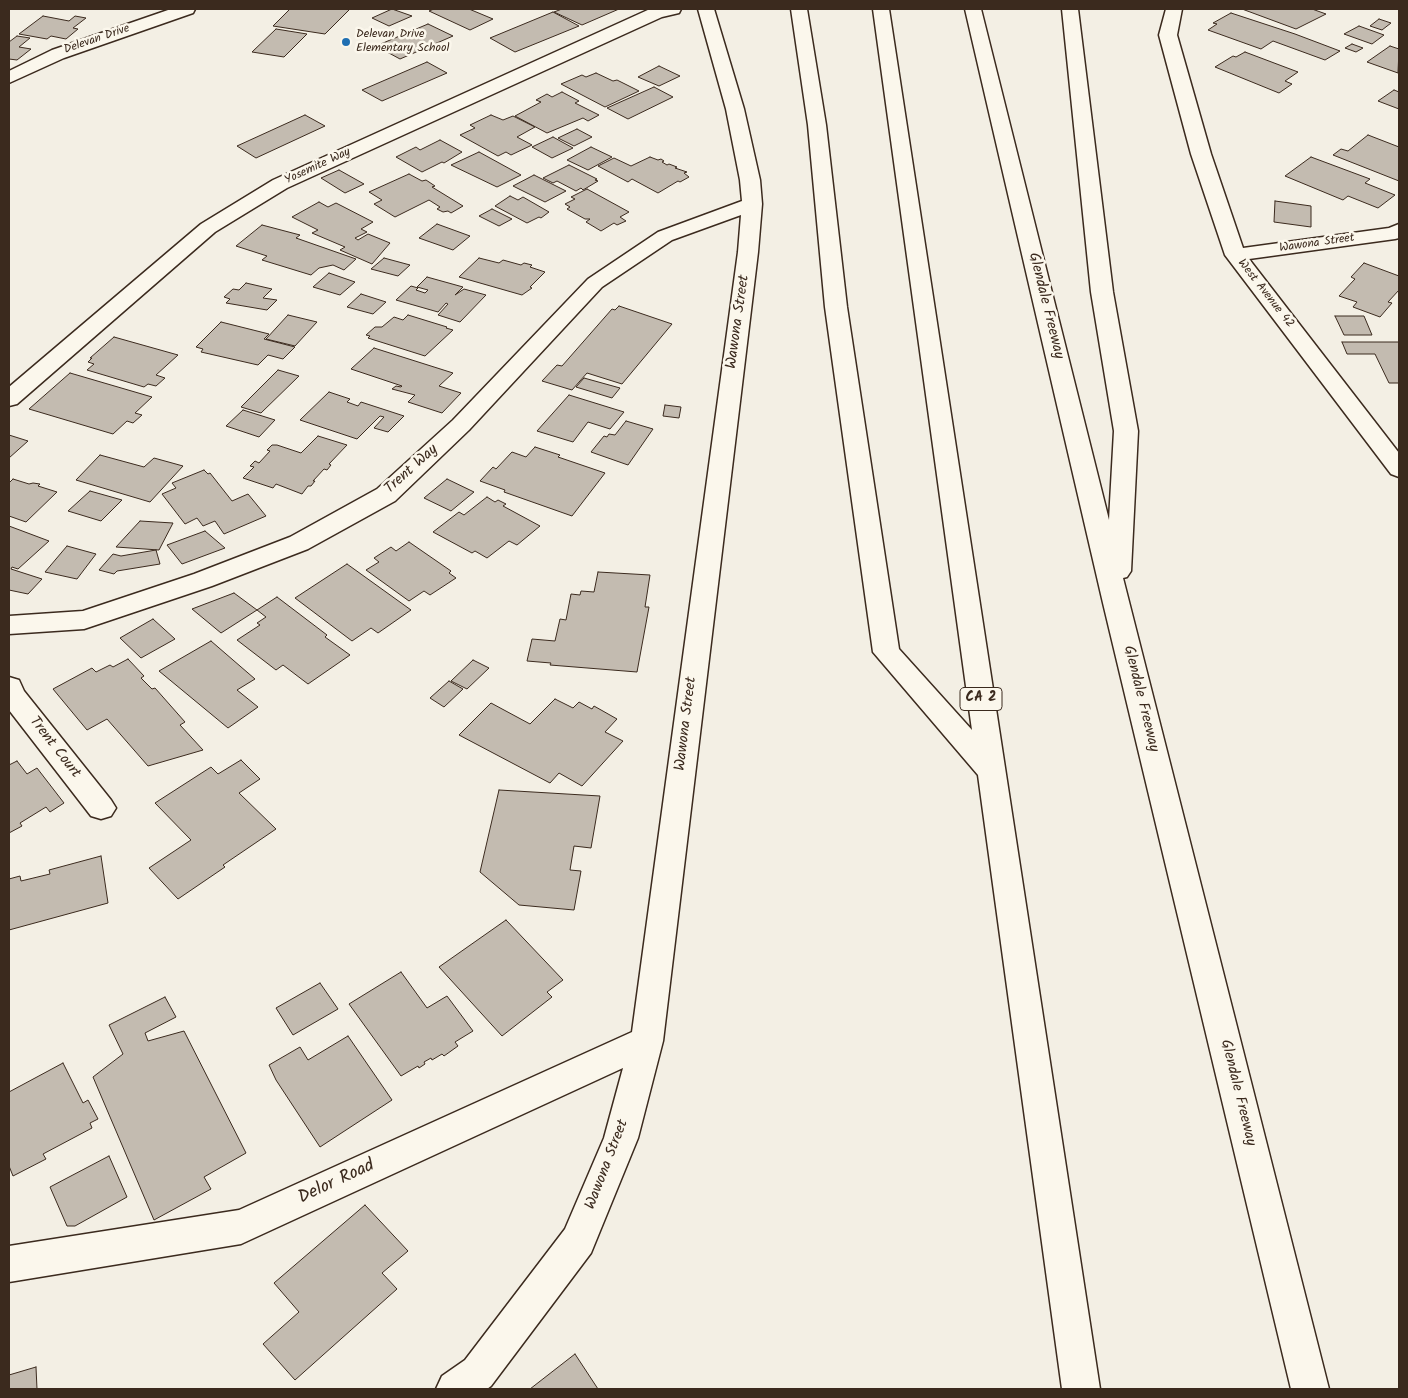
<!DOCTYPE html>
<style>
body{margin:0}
#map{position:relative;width:1408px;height:1398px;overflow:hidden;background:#f3efe4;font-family:Kalam,sans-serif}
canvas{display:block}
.frame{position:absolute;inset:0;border:10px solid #3b2a1e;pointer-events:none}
</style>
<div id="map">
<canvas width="1408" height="1398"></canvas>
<div class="frame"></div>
</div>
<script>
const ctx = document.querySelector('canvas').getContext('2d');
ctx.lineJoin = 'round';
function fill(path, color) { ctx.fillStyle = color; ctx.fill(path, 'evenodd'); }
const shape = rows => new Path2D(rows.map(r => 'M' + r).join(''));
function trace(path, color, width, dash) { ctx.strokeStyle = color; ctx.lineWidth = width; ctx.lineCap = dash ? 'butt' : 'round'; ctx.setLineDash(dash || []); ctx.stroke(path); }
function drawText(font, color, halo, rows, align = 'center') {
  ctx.font = font + ' Kalam,sans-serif'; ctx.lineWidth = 5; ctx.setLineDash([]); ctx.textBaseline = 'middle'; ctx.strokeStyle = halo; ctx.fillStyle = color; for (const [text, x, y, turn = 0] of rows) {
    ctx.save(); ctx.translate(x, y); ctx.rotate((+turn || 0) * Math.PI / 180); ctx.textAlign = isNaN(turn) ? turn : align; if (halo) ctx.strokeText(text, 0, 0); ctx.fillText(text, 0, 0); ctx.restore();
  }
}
const building = shape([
 [290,9,350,9,325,34,273,26,290,9],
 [392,9,412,16,389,26,372,18,392,9],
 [434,9,469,9,493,19,470,30,429,11,434,9],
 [562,9,619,9,582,25,554,12,562,9],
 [1242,9,1312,9,1326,14,1296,29,1242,9],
 [553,12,579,26,515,52,490,38,553,12],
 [1231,13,1295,34,1340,51,1325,60,1273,41,1261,49,1208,30,1217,24,1213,23,1231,13],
 [43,16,69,21,75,16,86,18,73,28,78,29,66,39,51,36,47,39,19,34,43,16],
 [1379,19,1391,23,1382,30,1370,26,1379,19],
 [428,24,453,36,400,59,376,46,428,24],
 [1359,26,1384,35,1372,44,1344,34,1359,26],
 [276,29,307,34,284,57,252,52,276,29],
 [17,36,30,38,19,47,31,49,17,60,9,59,9,42,17,36],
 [1352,44,1363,48,1356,52,1345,48,1352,44],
 [1390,46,1399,49,1398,73,1367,62,1390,46],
 [1245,52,1298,72,1285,81,1292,84,1279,93,1215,67,1233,56,1236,57,1245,52],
 [427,62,447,73,382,101,362,90,427,62],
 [659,66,680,76,659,86,638,77,659,66],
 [596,73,613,81,617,80,639,91,605,107,561,84,582,75,586,77,596,73],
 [654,87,673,97,628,119,607,108,654,87],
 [1394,90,1399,92,1399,109,1378,101,1394,90],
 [562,92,579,101,575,103,599,115,588,121,583,118,547,133,515,116,541,102,536,100,547,94,552,97,562,92],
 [305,115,325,126,256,158,237,146,305,115],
 [491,115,503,120,513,116,535,127,517,137,532,145,511,155,506,152,498,156,460,135,475,128,470,125,491,115],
 [577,129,592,137,574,146,558,138,577,129],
 [1368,135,1399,147,1399,181,1333,155,1341,149,1348,151,1368,135],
 [553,137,573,148,552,158,532,147,553,137],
 [440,140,462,152,444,163,442,162,422,172,396,157,416,147,420,150,440,140],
 [591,147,612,157,588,170,567,160,591,147],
 [479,152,521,175,497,187,451,165,479,152],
 [650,157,658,160,661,159,664,161,662,162,667,165,669,164,677,167,675,168,687,172,684,173,689,177,680,182,678,181,658,193,632,179,628,182,598,166,614,158,631,166,650,157],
 [1311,157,1370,179,1365,183,1395,195,1378,208,1348,196,1343,200,1285,176,1311,157],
 [569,165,597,179,595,180,598,181,583,190,581,188,576,191,557,181,553,183,543,178,569,165],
 [339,170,364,184,345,193,321,178,339,170],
 [409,174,422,181,426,180,435,186,432,187,463,206,451,213,448,211,443,212,437,209,440,207,429,200,395,217,374,204,382,200,369,192,409,174],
 [534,175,566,191,545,202,513,186,534,175],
 [587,189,629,212,620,217,626,221,617,225,614,223,601,231,586,222,590,219,585,219,567,209,570,207,565,204,575,199,571,197,587,189],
 [510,196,518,200,523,197,549,212,541,218,539,217,527,223,495,206,510,196],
 [1275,201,1311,206,1311,227,1274,222,1275,201],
 [319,202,328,207,336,203,373,222,361,229,367,232,355,238,358,240,368,234,390,243,372,264,340,250,345,247,312,233,318,230,292,217,319,202],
 [492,209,512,219,499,226,479,216,492,209],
 [437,224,470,236,453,250,419,238,437,224],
 [262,225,300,235,296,238,356,259,344,270,333,265,319,268,311,275,262,260,267,256,236,246,262,225],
 [384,258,410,265,398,276,371,269,384,258],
 [479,258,499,263,503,260,521,265,524,263,532,265,530,267,545,272,530,287,532,288,522,295,459,277,479,258],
 [1364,263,1399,276,1399,290,1388,302,1392,303,1380,317,1353,307,1357,302,1339,296,1355,279,1351,277,1364,263],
 [329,273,355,282,340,295,313,287,329,273],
 [427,277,463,287,455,295,464,289,486,295,460,322,438,315,448,304,446,303,438,312,396,300,411,286,418,288,416,290,425,293,428,290,417,287,427,277],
 [246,283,272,289,263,298,277,300,267,310,226,303,230,299,224,297,233,289,239,290,246,283],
 [361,294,386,302,373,314,347,307,361,294],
 [619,306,672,324,622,384,587,373,572,390,542,381,557,365,562,366,612,309,615,310,619,306],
 [288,315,317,322,295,346,266,339,288,315],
 [408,315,447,327,446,328,453,330,425,356,368,338,370,336,366,335,375,327,382,327,394,317,403,320,408,315],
 [1335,316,1364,316,1372,335,1344,335,1335,316],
 [221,322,269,334,264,339,295,347,283,359,268,355,258,365,201,352,203,349,196,347,221,322],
 [114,337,178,355,156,375,165,378,156,386,148,384,144,387,87,370,94,364,88,362,92,358,90,358,114,337],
 [1342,342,1399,342,1399,383,1389,383,1375,354,1347,354,1342,342],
 [374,348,453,373,439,386,461,393,442,413,408,402,415,395,392,389,396,386,401,387,402,386,351,369,374,348],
 [278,370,299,376,261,413,241,407,278,370],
 [70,373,152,397,135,413,142,415,133,423,127,421,113,434,29,409,70,373],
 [584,378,620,388,612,398,576,387,584,378],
 [329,392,350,399,347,402,358,406,361,402,404,416,388,432,374,428,384,417,380,416,357,439,300,420,329,392],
 [569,395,624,412,610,429,588,422,573,442,537,431,569,395],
 [665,405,681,407,679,418,663,416,665,405],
 [243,410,275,420,259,437,226,426,243,410],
 [626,421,653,429,628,465,591,452,604,436,607,437,609,434,615,435,626,421],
 [9,435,28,441,9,458,9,435],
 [318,436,347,445,329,464,331,465,327,470,324,469,313,481,315,481,311,486,308,486,302,494,276,484,273,488,243,478,254,467,250,466,255,461,259,463,270,451,267,450,272,445,277,445,301,453,318,436],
 [535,447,560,455,558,457,605,473,572,516,504,492,505,490,480,481,493,467,496,469,512,452,526,457,535,447],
 [100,455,144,467,154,458,183,466,150,502,76,480,100,455],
 [204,470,208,474,210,473,232,501,248,494,266,516,224,534,215,521,203,526,197,518,185,524,162,494,176,488,172,483,204,470],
 [13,479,29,484,33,483,40,484,38,486,57,492,26,522,9,516,9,483,13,479],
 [447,479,474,492,451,511,424,498,447,479],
 [90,491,122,500,101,521,68,511,90,491],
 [487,497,495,502,498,500,506,504,503,506,540,526,517,545,509,541,487,558,475,551,472,553,433,532,459,512,464,515,487,497],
 [140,521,173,523,159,550,116,547,140,521],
 [9,526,49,541,18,569,12,567,11,569,42,579,28,594,9,590,9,526],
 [205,531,225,548,182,564,167,545,205,531],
 [409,542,451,571,449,573,456,578,430,595,424,591,409,601,366,570,379,562,374,558,391,547,396,551,409,542],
 [67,546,96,554,77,579,45,572,67,546],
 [156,550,160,564,117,571,114,574,99,570,113,554,121,556,156,550],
 [347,564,411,610,378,633,371,628,352,641,295,598,347,564],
 [598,572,650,575,645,607,649,607,637,672,550,665,551,663,527,661,532,639,555,641,560,619,566,620,571,594,580,595,581,591,594,592,598,572],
 [234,593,257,610,221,633,192,609,234,593],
 [277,597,327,635,325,637,350,655,308,684,283,665,276,670,237,640,260,625,257,623,266,617,257,610,277,597],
 [153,619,175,639,141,658,120,638,153,619],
 [211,641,255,679,237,690,258,707,228,728,159,671,211,641],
 [128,659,144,676,141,678,152,689,155,688,185,722,180,725,203,750,148,766,107,719,87,730,53,689,92,668,96,672,110,665,113,667,128,659],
 [473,660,489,668,467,689,451,681,473,660],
 [449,681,463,689,444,707,430,698,449,681],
 [555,699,573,708,579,702,592,709,594,706,617,719,605,732,623,741,582,786,559,773,550,783,459,735,491,703,530,724,555,699],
 [241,760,260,779,239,793,276,829,223,865,225,867,178,899,149,868,191,840,155,803,211,767,218,774,241,760],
 [17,761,27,774,37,768,64,803,50,812,46,807,20,823,22,826,9,833,9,765,17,761],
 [499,790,600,796,591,848,574,846,570,870,581,871,574,910,519,905,480,872,499,790],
 [101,856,108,903,9,930,9,879,20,876,21,881,50,874,49,870,101,856],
 [506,920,563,980,547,992,552,997,502,1036,439,967,506,920],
 [401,972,427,1008,447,996,473,1031,455,1042,458,1046,444,1056,442,1054,432,1060,431,1058,424,1062,425,1064,419,1068,418,1066,401,1076,349,1004,401,972],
 [320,983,338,1009,293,1035,276,1008,320,983],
 [165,997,176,1017,145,1033,148,1041,184,1031,246,1153,204,1177,211,1189,154,1220,93,1077,123,1054,109,1025,165,997],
 [348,1036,392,1100,320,1147,276,1080,269,1065,300,1047,308,1060,348,1036],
 [63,1063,83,1103,88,1100,98,1119,90,1123,92,1128,43,1154,46,1159,13,1176,9,1166,9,1092,63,1063],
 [109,1156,127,1197,75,1226,67,1226,50,1187,109,1156],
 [365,1205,408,1251,382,1273,397,1289,295,1380,263,1344,299,1312,274,1283,365,1205],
 [575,1354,598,1389,530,1389,575,1354],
 [36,1367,37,1389,9,1389,9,1375,36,1367]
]);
fill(building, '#c3bbb0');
trace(building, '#3b2a1e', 1);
const street = shape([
 [171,9,195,9,193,13,64,58,9,83,9,71,52,50,171,9],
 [650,9,681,9,679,13,662,17,287,188,215,232,17,404,9,406,9,387,201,224,273,180,650,9],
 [698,9,714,9,744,109,760,180,762,204,758,252,663,1041,638,1138,591,1253,491,1386,487,1389,436,1389,442,1376,465,1360,565,1229,604,1138,623,1068,241,1244,9,1282,9,1246,239,1210,632,1032,738,252,741,215,672,240,602,287,469,430,395,501,308,549,212,586,84,629,9,634,9,616,83,611,194,574,290,537,377,489,453,420,588,279,658,232,742,201,740,180,726,109,698,9],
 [1166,9,1182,9,1177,35,1211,154,1243,248,1389,228,1399,224,1399,238,1395,239,1249,259,1399,453,1399,477,1391,474,1225,255,1191,154,1159,35,1166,9],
 [9,677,19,680,24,691,111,800,116,808,111,816,101,819,91,816,9,710,9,677]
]);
const highway = shape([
 [791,9,807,9,826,125,847,307,899,649,972,730,873,9,889,9,1100,1389,1062,1389,978,775,873,652,825,307,808,125,791,9],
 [965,9,981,9,1109,520,1114,431,1091,292,1062,9,1078,9,1113,292,1138,431,1131,571,1127,577,1123,578,1329,1389,1291,1389,1103,603,965,9]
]);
trace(street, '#3b2a1e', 3);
trace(highway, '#3b2a1e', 3);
fill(street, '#fbf7ec');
fill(highway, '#fbf7ec');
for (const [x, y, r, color] of [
 [346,42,5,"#1f6fb2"]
]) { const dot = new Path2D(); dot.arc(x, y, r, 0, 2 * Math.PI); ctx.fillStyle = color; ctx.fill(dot); trace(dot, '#fbf7ec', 2); }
drawText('12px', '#3b2a1e', '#fbf7ec', [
 ["Delevan Drive",356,35],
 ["Elementary School",356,49]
], 'left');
drawText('12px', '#3b2a1e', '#fbf7ec', [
 ["Delevan Drive",97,40,-19],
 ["Yosemite Way",318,167,-25],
 ["Wawona Street",1317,244,-8],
 ["West Avenue 42",1265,294,52]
]);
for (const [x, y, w] of [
 [981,699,42]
]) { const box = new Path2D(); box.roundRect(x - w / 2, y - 11.5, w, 23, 4); ctx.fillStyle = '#fbf7ec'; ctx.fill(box); trace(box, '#3b2a1e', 1); }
drawText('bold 14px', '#3b2a1e', null, [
 ["CA 2",981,699]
]);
drawText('15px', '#3b2a1e', '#fbf7ec', [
 ["Glendale Freeway",1045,306,76],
 ["Wawona Street",739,322,-82],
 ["Trent Way",412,470,-42],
 ["Glendale Freeway",1140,699,76],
 ["Wawona Street",687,724,-83],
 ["Trent Court",54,748,52],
 ["Glendale Freeway",1237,1093,76],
 ["Wawona Street",608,1165,-69]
]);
drawText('18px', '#3b2a1e', '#fbf7ec', [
 ["Delor Road",337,1183,-25]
]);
</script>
